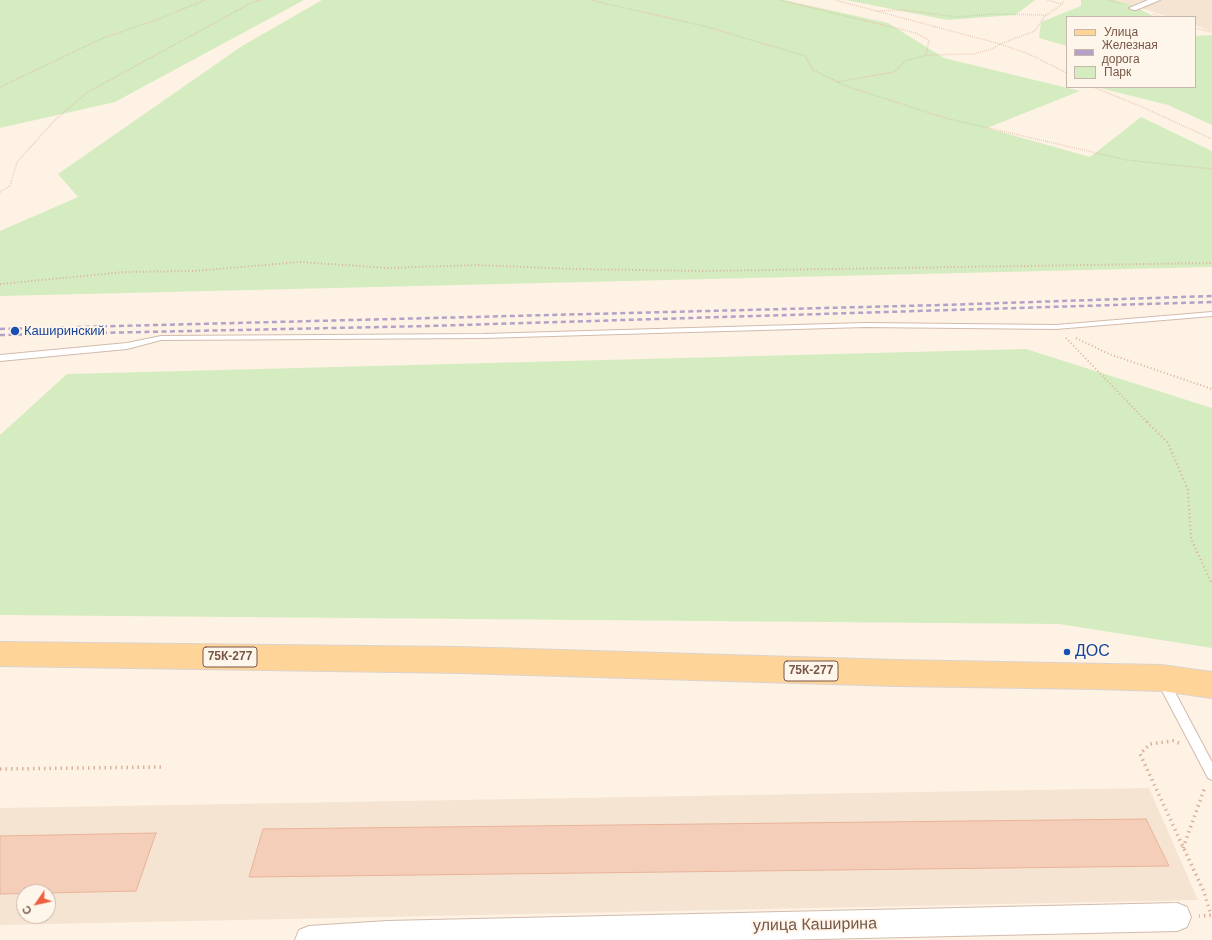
<!DOCTYPE html>
<meta charset="utf-8">
<style>
body{margin:0}
#map{position:relative;width:1212px;height:940px;overflow:hidden;background:#fef2e4;font-family:Arial,sans-serif}
canvas{display:block}
.legend{position:absolute;left:1066px;top:16px;width:130px;height:72px;box-sizing:border-box;background:#fff6eb;border:1px solid #c9b6aa;margin:0;padding:5px 7px;list-style:none;font-size:12px;color:#785748}
.legend li{display:flex;align-items:center;gap:8px;height:20px}
.legend b{width:20px;border:1px solid #c9b6aa}
.north{position:absolute;left:16px;top:884px;width:40px;height:40px;box-sizing:border-box;background:#fff6eb;border:1px solid #c9b6aa;border-radius:50%;rotate:236deg;font-size:11px;font-weight:700;line-height:16px;text-align:center;color:#785748}
.north::after{content:'';display:block;margin:auto;width:14px;height:18px;background:#ee6042;clip-path:polygon(50% 0,100% 100%,50% 72%,0 100%)}
</style>
<div id="map">
<canvas width="1212" height="940"></canvas>
<ul class="legend">
<li><b style="height:5px;background:#ffd499"></b>Улица</li>
<li><b style="height:5px;background:#b4a1c8"></b>Железная дорога</li>
<li><b style="height:11px;background:#d5ecc1"></b>Парк</li>
</ul>
<div class="north">С</div>
</div>
<script>
const ctx = document.querySelector('canvas').getContext('2d');
ctx.lineJoin = 'round';
function fill(path, color) { ctx.fillStyle = color; ctx.fill(path, 'evenodd'); }
const shape = rows => new Path2D(rows.map(r => 'M' + r).join(''));
function trace(path, color, width, dash) { ctx.strokeStyle = color; ctx.lineWidth = width; ctx.lineCap = dash ? 'butt' : 'round'; ctx.setLineDash(dash || []); ctx.stroke(path); }
function drawText(font, color, halo, rows, align = 'center') {
  ctx.font = font + ' Arial,sans-serif'; ctx.lineWidth = 4; ctx.setLineDash([]); ctx.textBaseline = 'middle'; ctx.strokeStyle = halo; ctx.fillStyle = color; for (const [text, x, y, turn = 0] of rows) {
    ctx.save(); ctx.translate(x, y); ctx.rotate((+turn || 0) * Math.PI / 180); ctx.textAlign = isNaN(turn) ? turn : align; if (halo) ctx.strokeText(text, 0, 0); ctx.fillText(text, 0, 0); ctx.restore();
  }
}
fill(shape([
 [1116,0,1212,0,1212,31,1195,25,1195,17,1169,17],
 [1149,788,1198,900,0,925,0,808],
 [24,892,48,892,48,916,24,916]
]), '#f6e4d2');
fill(shape([
 [0,0,304,0,115,102,0,128],
 [322,0,784,0,888,23,944,58,1080,91,987,128,1090,157,1141,117,1212,151,1212,267,0,296,0,231,78,197,58,174,242,46],
 [846,0,1035,0,1015,15,947,20],
 [1081,0,1115,0,1132,5,1155,17,1067,17,1067,46,1039,38,1041,22,1081,6],
 [1212,35,1212,125,1168,105,1096,87,1195,87,1195,36],
 [1026,349,1212,408,1212,648,1059,624,0,615,0,435,67,374]
]), '#d5ecc1');
const building = shape([
 [1146,819,1169,866,249,877,263,829,1146,819],
 [156,833,136,891,0,894,0,836,156,833]
]);
fill(building, '#f5ceba');
trace(building, '#e8b499', 1);
const lane = shape([
 [1212,312,1212,316,1056,329,865,327,483,338,161,340,127,349,0,361,0,355,127,343,161,336,483,334,865,323,1056,325,1212,312],
 [1163,676,1167,677,1212,762,1212,780,1208,778,1159,685,1157,681,1159,677,1163,676]
]);
const street = shape([
 [1148,0,1160,0,1136,10,1133,10,1129,8,1148,0],
 [1177,903,1187,907,1191,917,1187,927,1177,931,775,940,295,940,299,930,309,926,387,921,1177,903]
]);
const primary = shape([
 [0,642,460,647,896,660,1162,665,1212,672,1212,698,1162,691,1096,689,896,686,460,673,0,666,0,642]
]);
trace(lane, '#d2bbac', 2);
trace(street, '#d2bbac', 2);
trace(primary, '#dcd3cf', 2);
trace(shape([
 [590,0,704,26,805,56,813,70,846,86,945,118,1127,160,1212,169],
 [779,0,916,33,929,40,926,55],
 [835,0,1000,44,1029,54,1067,73],
 [1047,0,1062,4],
 [1108,0,1122,4],
 [876,11,902,10,957,17,993,14,1046,15],
 [1153,14,1162,17],
 [1195,28,1212,32],
 [837,82,894,72,905,61,926,55,973,54,992,49,1000,44,1035,31,1044,17,1062,4,1064,0],
 [0,87,103,38,159,19,205,0],
 [1093,87,1140,106,1212,139],
 [0,192,10,186,17,162,55,120,88,92,251,3,261,0]
]), '#dab19d', 1.5, [0.5, 1.5]);
trace(shape([
 [0,284,124,272,194,271,300,262,389,268,477,265,573,269,704,271,1212,263],
 [1066,338,1148,423],
 [1076,338,1109,354,1212,389]
]), '#dab19d', 2, [1, 2.5]);
trace(shape([
 [1147,422,1168,443,1188,490,1191,539,1212,584]
]), '#dab19d', 2.5, [1, 3]);
trace(shape([
 [1179,743,1173,741,1150,744,1140,754,1204,892,1211,915,1199,916],
 [0,769,164,767],
 [1183,848,1205,787]
]), '#dab19d', 3.5, [1.5, 4]);
fill(lane, '#fff');
fill(street, '#fff');
fill(primary, '#ffd499');
trace(shape([
 [0,329,942,305,1212,296],
 [0,335,428,326,1212,302]
]), '#b4a1c8', 2.5, [5, 3.5]);
for (const [x, y, r, color] of [
 [15,331,5,"#1a4fb4"],
 [1067,652,4,"#1a4fb4"]
]) { const dot = new Path2D(); dot.arc(x, y, r, 0, 2 * Math.PI); ctx.fillStyle = color; ctx.fill(dot); trace(dot, '#fff6eb', 1.5); }
for (const [x, y, w] of [
 [230,657,54],
 [811,671,54]
]) { const box = new Path2D(); box.roundRect(x - w / 2, y - 10, w, 20, 3); ctx.fillStyle = '#fff6eb'; ctx.fill(box); trace(box, '#785748', 1); }
drawText('bold 12px', '#785748', null, [
 ["75К-277",230,657],
 ["75К-277",811,671]
]);
drawText('13px', '#164399', '#fff6eb', [
 ["Каширинский",24,331]
], 'left');
drawText('16px', '#164399', '#fff6eb', [
 ["ДОС",1075,652]
], 'left');
drawText('16px', '#785748', '#fff6eb', [
 ["улица Каширина",815,925,-1]
]);
</script>
